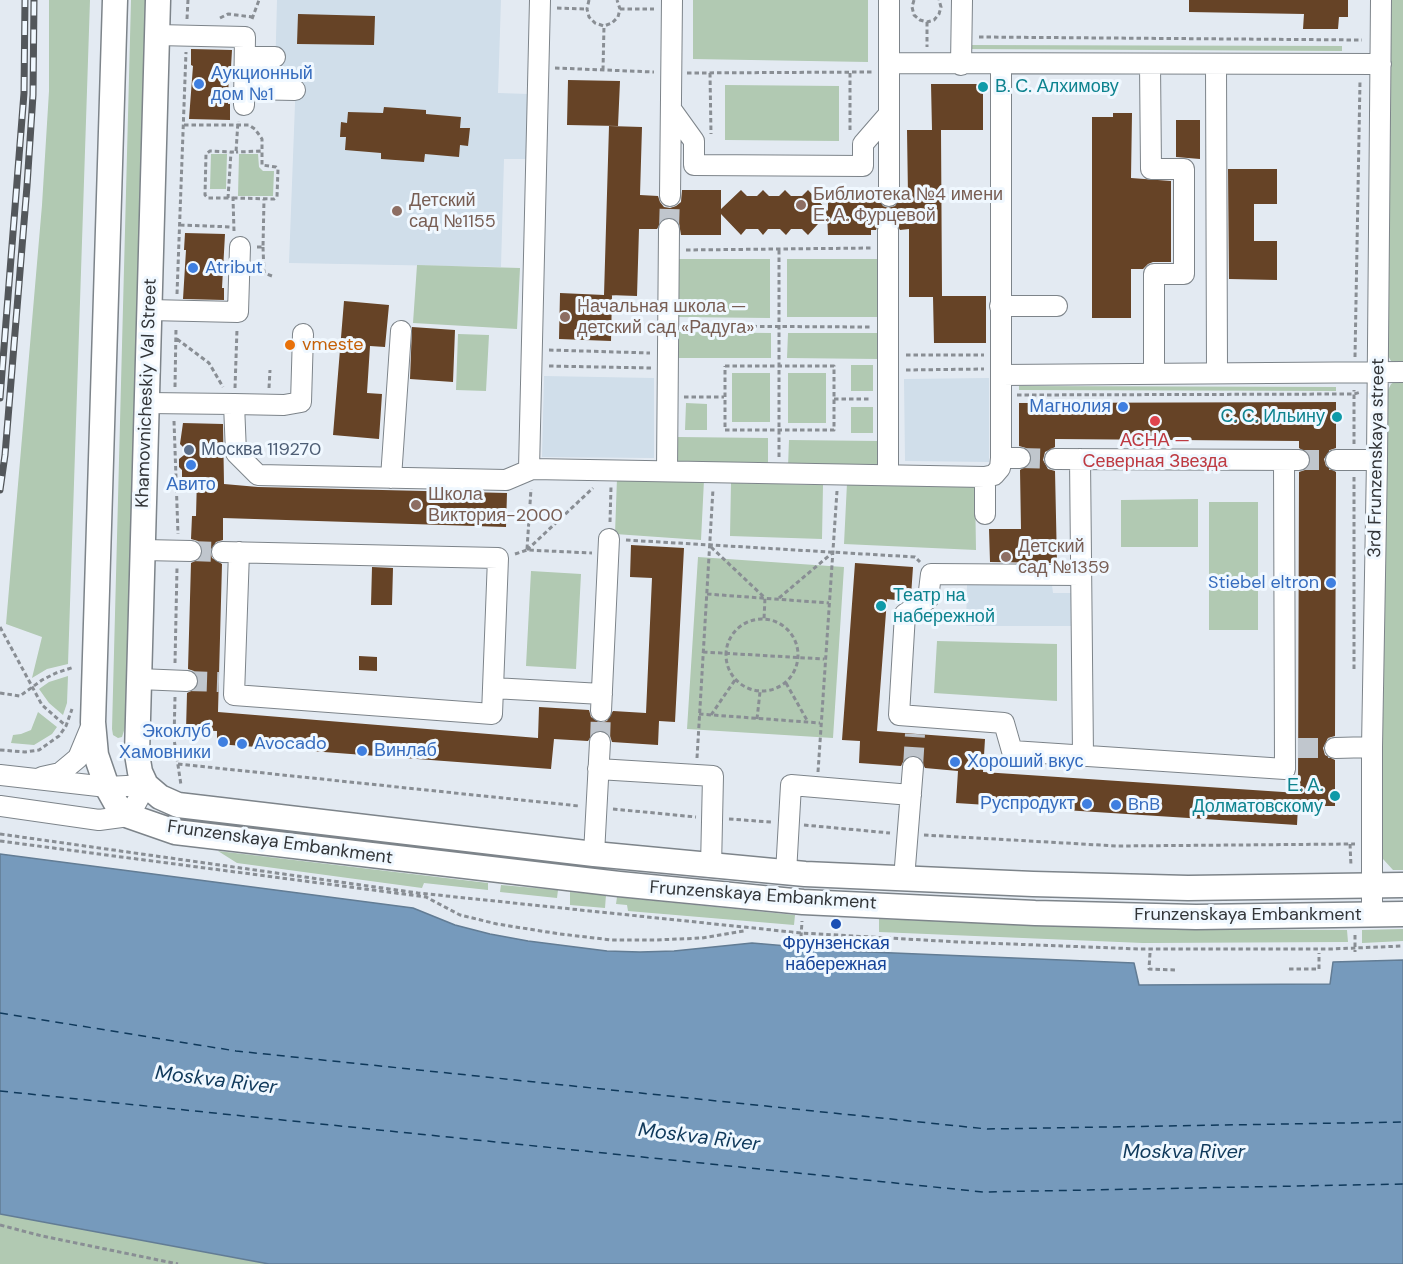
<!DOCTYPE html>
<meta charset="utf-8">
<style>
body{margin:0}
canvas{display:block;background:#e3eaf2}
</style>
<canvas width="1403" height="1264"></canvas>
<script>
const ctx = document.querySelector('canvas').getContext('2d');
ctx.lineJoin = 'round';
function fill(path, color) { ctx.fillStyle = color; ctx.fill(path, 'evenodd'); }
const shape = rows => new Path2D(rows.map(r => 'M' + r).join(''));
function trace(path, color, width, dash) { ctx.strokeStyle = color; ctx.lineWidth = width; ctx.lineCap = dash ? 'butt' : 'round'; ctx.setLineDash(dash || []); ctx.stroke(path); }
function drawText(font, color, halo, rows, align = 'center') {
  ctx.font = font + ' "DM Sans",sans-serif'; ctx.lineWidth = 6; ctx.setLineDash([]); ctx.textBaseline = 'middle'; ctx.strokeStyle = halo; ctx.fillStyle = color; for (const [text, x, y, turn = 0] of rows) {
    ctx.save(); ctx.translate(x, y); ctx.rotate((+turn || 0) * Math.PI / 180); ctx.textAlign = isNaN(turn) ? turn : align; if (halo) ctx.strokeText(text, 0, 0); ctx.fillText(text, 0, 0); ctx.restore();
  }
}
fill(shape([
 [277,0,501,0,498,93,529,94,527,159,504,159,501,267,289,263,296,77,275,76],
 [544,376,654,378,654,458,542,457],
 [989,378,989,462,905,461,904,379],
 [967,584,1052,585,1053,593,1071,593,1071,626,966,626]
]), '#d0deea');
fill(shape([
 [49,0,90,0,68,664,47,669,32,678,42,637,6,624,42,205,49,91],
 [131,0,146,0,127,721,122,737,118,738,113,735,112,729],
 [693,0,868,0,868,62,693,59],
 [1389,0,1403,0,1403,364,1391,361,1387,354],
 [968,45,1342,46,1342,51,968,49],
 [725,85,839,86,839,141,725,140],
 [211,154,227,154,226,189,210,189],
 [239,154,258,154,259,167,263,171,274,171,273,196,238,196],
 [676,259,770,259,770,318,676,317],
 [787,259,879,259,879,317,787,317],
 [417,265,520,268,517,329,413,323],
 [677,332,771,333,771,358,676,358],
 [788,333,878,333,878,359,787,358],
 [458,334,489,335,486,391,456,390],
 [851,365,873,365,873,391,851,391],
 [732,373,770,373,770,422,732,422],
 [788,373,826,373,826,423,788,423],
 [1398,380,1403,380,1403,870,1393,870,1383,859,1381,851,1388,390,1391,384],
 [1019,386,1336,387,1336,391,1019,390],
 [686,403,707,404,707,430,685,430],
 [851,407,873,407,873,433,851,433],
 [678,437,768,438,768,465,678,464],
 [789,440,879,441,878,468,788,467],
 [617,478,704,480,701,540,615,534],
 [731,483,823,485,822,539,730,536],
 [847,483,975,487,976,550,844,544],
 [1198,499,1198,547,1121,547,1121,500],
 [1209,502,1258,502,1258,630,1209,630],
 [698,557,844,567,833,738,687,729],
 [531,571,581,574,576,669,526,666],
 [937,641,1057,644,1057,701,934,693],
 [68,676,67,703,63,715,49,703,39,689,49,682],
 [38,712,57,727,52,734,34,745,11,743,13,735,21,734,31,730],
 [218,851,488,883,488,890,424,883,422,888,237,863],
 [501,885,558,890,557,898,500,892],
 [570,892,606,895,605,908,570,905],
 [617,897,795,915,794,925,628,911,627,905,616,904],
 [879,919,1142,929,1347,930,1348,942,1143,943,879,932],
 [1403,929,1403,941,1362,943,1362,930],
 [0,1214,247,1260,269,1264,0,1264]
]), '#b1c9b2');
const water = shape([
 [0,854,413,908,455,925,490,934,528,941,607,951,640,952,674,951,752,943,846,951,1134,963,1139,985,1330,984,1333,962,1403,960,1403,1264,269,1264,0,1214,0,854]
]);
fill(water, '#769abc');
trace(water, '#627c94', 1.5);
trace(shape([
 [0,1013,236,1051,987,1129,1403,1122],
 [0,1091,983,1192,1403,1184]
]), '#0f395b', 1.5, [8, 6]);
fill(shape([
 [1189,0,1348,0,1348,17,1339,17,1338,29,1303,29,1304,14,1189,12],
 [298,14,375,16,374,45,297,44],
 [191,49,232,50,231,67,229,66,228,104,230,104,230,120,189,119,193,66,191,65],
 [568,80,620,81,618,126,567,125],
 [931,84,983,84,983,130,932,130],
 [384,107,426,110,426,114,461,117,460,128,470,128,468,146,460,145,459,157,425,154,424,162,381,159,381,153,345,150,346,137,340,137,341,122,347,123,348,112,383,113],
 [1113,113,1132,113,1131,178,1171,181,1171,262,1153,262,1148,264,1143,269,1131,269,1131,318,1092,318,1092,117,1113,117],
 [1176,120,1200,120,1200,159,1176,157],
 [609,126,642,127,640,195,658,196,660,202,664,207,670,208,676,206,681,202,682,190,721,190,721,209,741,190,747,196,757,196,763,190,769,196,779,196,785,190,791,196,802,196,808,190,828,211,828,190,871,190,871,196,877,196,883,206,888,208,895,206,901,196,908,196,907,130,941,130,942,296,986,296,986,343,934,343,933,297,909,297,909,229,900,230,894,220,887,218,878,224,876,230,871,230,871,235,828,235,827,214,808,235,802,229,791,229,786,235,780,229,768,229,763,235,758,229,746,229,741,235,721,214,721,235,681,235,679,223,670,217,663,219,657,229,639,229,637,296,609,295,612,295,611,341,559,339,560,293,604,295],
 [1228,169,1277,169,1277,204,1254,204,1254,241,1277,241,1277,280,1229,279],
 [185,233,225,234,222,288,224,288,224,300,183,299,186,250,184,250],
 [344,301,389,305,385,347,370,346,367,393,382,394,379,439,333,435],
 [412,327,455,330,453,382,410,379],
 [1336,402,1336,448,1330,450,1324,459,1326,466,1336,472,1335,736,1328,738,1323,748,1325,755,1335,760,1335,806,1298,806,1297,825,956,803,958,771,925,768,920,758,913,755,904,760,901,766,859,763,860,741,842,740,855,563,913,567,911,596,904,601,887,599,877,731,985,739,983,772,1298,793,1299,472,1305,470,1311,461,1309,454,1299,448,1299,441,1055,439,1055,447,1045,452,1043,460,1048,469,1055,471,1057,563,990,562,989,529,1021,529,1020,470,1030,464,1032,457,1026,448,1019,446,1019,403],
 [183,423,223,424,224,484,258,487,507,493,506,527,223,518,223,540,216,542,210,551,212,558,222,564,218,712,538,738,539,707,589,710,591,717,600,723,607,721,613,711,646,713,652,578,630,577,631,545,684,548,675,722,659,721,658,745,612,742,610,736,601,730,594,732,588,741,554,739,551,769,217,744,217,731,186,730,187,693,197,688,199,681,194,671,188,669,191,563,201,558,203,551,198,541,191,539,192,516,196,516,197,477,182,477,182,470,179,467,179,459,188,452,180,444],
 [372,567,393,568,392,605,371,605],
 [359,656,377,657,377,671,359,670]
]), '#664326');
trace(shape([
 [669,229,670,196],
 [888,230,889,196],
 [1020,458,1055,459],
 [1299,460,1336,460],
 [191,551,222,552],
 [187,681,219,682],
 [600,742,601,711],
 [1298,748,1335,748],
 [913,767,915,734]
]), '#c0c6cd', 20, [20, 10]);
const minor = shape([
 [157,35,245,37,244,105],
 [245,57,275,57],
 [889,63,1381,64],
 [1150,64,1151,169,1184,169,1184,274,1154,274,1154,374],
 [1216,64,1217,373],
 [961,65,962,0],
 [244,89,295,90],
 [671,109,694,141,694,165,863,166,863,144,889,114],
 [670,196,672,0],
 [889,196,889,0],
 [1000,306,1057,306],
 [149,310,238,312,240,247],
 [1001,375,1403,372],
 [147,403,234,404,236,453,258,475,506,480,532,469,985,477],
 [234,404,284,405,301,402,303,334],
 [1001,458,1020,458],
 [1055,459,1299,460],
 [1080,459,1083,756],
 [1336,460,1377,460],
 [529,469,540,0],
 [667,471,669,229],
 [888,475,888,230],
 [391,478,401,331],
 [985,514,985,477,994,475,1000,468,1001,458,1001,65],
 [143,550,191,551],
 [222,552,498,558,492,714,234,695,239,552],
 [1081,575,931,574,928,599,905,614,899,715,1004,723,1012,751,1285,769,1284,460],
 [139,679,187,681],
 [493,688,602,694],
 [601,711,609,539],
 [1335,748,1372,747],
 [598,769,713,776,711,867],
 [0,775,107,787,146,785],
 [42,777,60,773,78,758,93,722],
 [0,806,99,820,129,816,146,785],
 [594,854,600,742],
 [786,873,791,785,911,795],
 [904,879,913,767],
 [1372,915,1372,747,1377,460,1381,0]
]);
const major = shape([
 [115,0,93,722,96,755,107,787,117,805,129,816,175,832,619,884,803,902,1035,913,1196,917,1403,914],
 [158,0,137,754,140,772,146,785,160,797,178,805,594,854,805,874,1033,884,1188,888,1403,885]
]);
trace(minor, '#7d848a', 22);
trace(major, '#7d848a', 27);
trace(shape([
 [589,0,587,9,589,17,595,23,604,26,612,23,618,17,620,9,617,0],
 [914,0,912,7,914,15,920,20,927,22,934,20,939,14,941,7,939,0],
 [557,8,586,9],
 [620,9,654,9],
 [220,18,228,14,253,17],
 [187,19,188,0],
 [252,19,259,0],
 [927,22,927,47],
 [979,37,1362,40],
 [555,68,654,72],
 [603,70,604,26],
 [687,73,873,72],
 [710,73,711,134],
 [850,73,850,133],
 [184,125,249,125,255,129,262,139,262,151],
 [228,198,208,198,205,195,206,154,210,151,231,152],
 [233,198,274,199,277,197,278,169,276,167,262,165,262,151,236,152],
 [180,225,232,227],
 [234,231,233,198,228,198,231,152,236,152,238,121],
 [257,247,263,247,264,199],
 [263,247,264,273,272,276],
 [686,250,871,248],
 [177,294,186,52],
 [685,326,870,327],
 [177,339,209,363,223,387],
 [549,350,650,353],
 [906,355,984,355],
 [1355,357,1360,81],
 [549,366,651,368],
 [725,366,834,366,834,430,725,430,725,366],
 [906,370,984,369],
 [175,387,176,328],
 [235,388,237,329],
 [269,388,270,370],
 [1017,395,1354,394,1361,392],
 [684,397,724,397],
 [834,399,871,399],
 [174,421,178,534],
 [1354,444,1354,390],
 [779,457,779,249],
 [1354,477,1354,672],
 [610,522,611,487],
 [626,540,915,557,920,562],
 [711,547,765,598,764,619],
 [527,549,531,489],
 [527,550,593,488],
 [515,554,527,550,592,553],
 [707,594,829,603],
 [779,598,831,554],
 '726 655a36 36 0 1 1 72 0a36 36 0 1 1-72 0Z',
 [0,627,42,705,66,726],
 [703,652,824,659],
 [175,663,177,568],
 [786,683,808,722],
 [0,693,20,696,42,680,56,673,74,667],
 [175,697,174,739,181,785],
 [699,714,820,723],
 [711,715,735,680],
 [757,719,760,692],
 [0,750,25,752,39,750,59,736,66,726,72,709],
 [697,758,713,489],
 [178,764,579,806],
 [818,772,837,491],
 [613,809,696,817],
 [729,819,771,822],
 [804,825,890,833],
 [0,834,418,893,801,933,959,942,1140,949,1331,949,1403,946],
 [924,835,1117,846,1355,844],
 [0,841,426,897,460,915,497,924,560,934,612,940,655,940,702,938,744,931],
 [1350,844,1351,866],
 [1355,935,1355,952],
 [801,937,802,921],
 [1150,953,1149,969,1176,970],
 [1289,969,1319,969,1319,953],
 [0,1225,42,1236,178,1264]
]), '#898e94', 3, [4.5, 3]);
trace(minor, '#fff', 20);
trace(major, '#fff', 24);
const rail = shape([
 [0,398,24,93,25,0],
 [0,490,5,455,27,186,33,95,34,0]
]);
trace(rail, '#53575b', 7);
trace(rail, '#f0f8ff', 4.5, [14]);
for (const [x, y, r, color] of [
 [199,84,6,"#3f7fe0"],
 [983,87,6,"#0f9aa8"],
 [801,205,6,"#8d6e63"],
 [397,211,6,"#8d6e63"],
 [193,268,6,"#3f7fe0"],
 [565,317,6,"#8d6e63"],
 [290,345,6,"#e8710a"],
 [1123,407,6,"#3f7fe0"],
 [1337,417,6,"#0f9aa8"],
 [1155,421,6,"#e0444e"],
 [189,450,6,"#5c6f8a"],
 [191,465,6,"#3f7fe0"],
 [416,505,6,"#8d6e63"],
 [1006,557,6,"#8d6e63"],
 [1331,583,6,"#3f7fe0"],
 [881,606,6,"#0f9aa8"],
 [223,742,6,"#3f7fe0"],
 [242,744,6,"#3f7fe0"],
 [362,751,6,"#3f7fe0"],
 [955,762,6,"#3f7fe0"],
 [1335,796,6,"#0f9aa8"],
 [1087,804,6,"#3f7fe0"],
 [1116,805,6,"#3f7fe0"],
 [836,924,6,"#1a4fb4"]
]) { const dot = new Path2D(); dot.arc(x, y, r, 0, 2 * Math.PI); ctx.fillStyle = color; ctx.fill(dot); trace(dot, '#f0f8ff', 2); }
drawText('18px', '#366cbe', '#f0f8ff', [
 ["Аукционный",211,74],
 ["дом №1",211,95],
 ["Atribut",205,268],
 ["Магнолия",1111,407,"right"],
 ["Авито",191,485,"center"],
 ["Stiebel eltron",1319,583,"right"],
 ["Экоклуб",211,732,"right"],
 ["Хамовники",211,753,"right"],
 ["Avocado",254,744],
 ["Винлаб",374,751],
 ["Хороший вкус",967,762],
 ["Руспродукт",1075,804,"right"],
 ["BnB",1128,805]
], 'left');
drawText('18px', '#0d838f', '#f0f8ff', [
 ["В. С. Алхимову",995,87],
 ["С. С. Ильину",1325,417,"right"],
 ["Театр на",893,596],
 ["набережной",893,617],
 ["Е. А.",1323,786,"right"],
 ["Долматовскому",1323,807,"right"]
], 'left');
drawText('18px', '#785e54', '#f0f8ff', [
 ["Библиотека №4 имени",813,195],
 ["Е. А. Фурцевой",813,216],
 ["Детский",409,201],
 ["сад №1155",409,222],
 ["Начальная школа —",577,307],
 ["детский сад «Радуга»",577,328],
 ["Школа",428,495],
 ["Виктория-2000",428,516],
 ["Детский",1018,547],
 ["сад №1359",1018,568]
], 'left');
drawText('18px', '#c56008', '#f0f8ff', [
 ["vmeste",302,345]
], 'left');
drawText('18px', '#323538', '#f0f8ff', [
 ["Khamovnicheskiy Val Street",147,393,-88],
 ["3rd Frunzenskaya street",1377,458,-89],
 ["Frunzenskaya Embankment",280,843,8],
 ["Frunzenskaya Embankment",763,896,4],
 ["Frunzenskaya Embankment",1248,915]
]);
drawText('18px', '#be3a42', '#f0f8ff', [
 ["АСНА —",1155,441],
 ["Северная Звезда",1155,462]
]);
drawText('18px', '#4e5e75', '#f0f8ff', [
 ["Москва 119270",201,450]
], 'left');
drawText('18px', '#164399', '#f0f8ff', [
 ["Фрунзенская",836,944],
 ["набережная",836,965]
]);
drawText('italic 20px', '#0f395b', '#f0f8ff', [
 ["Moskva River",216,1081,7],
 ["Moskva River",699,1138,7],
 ["Moskva River",1184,1153]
]);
</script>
